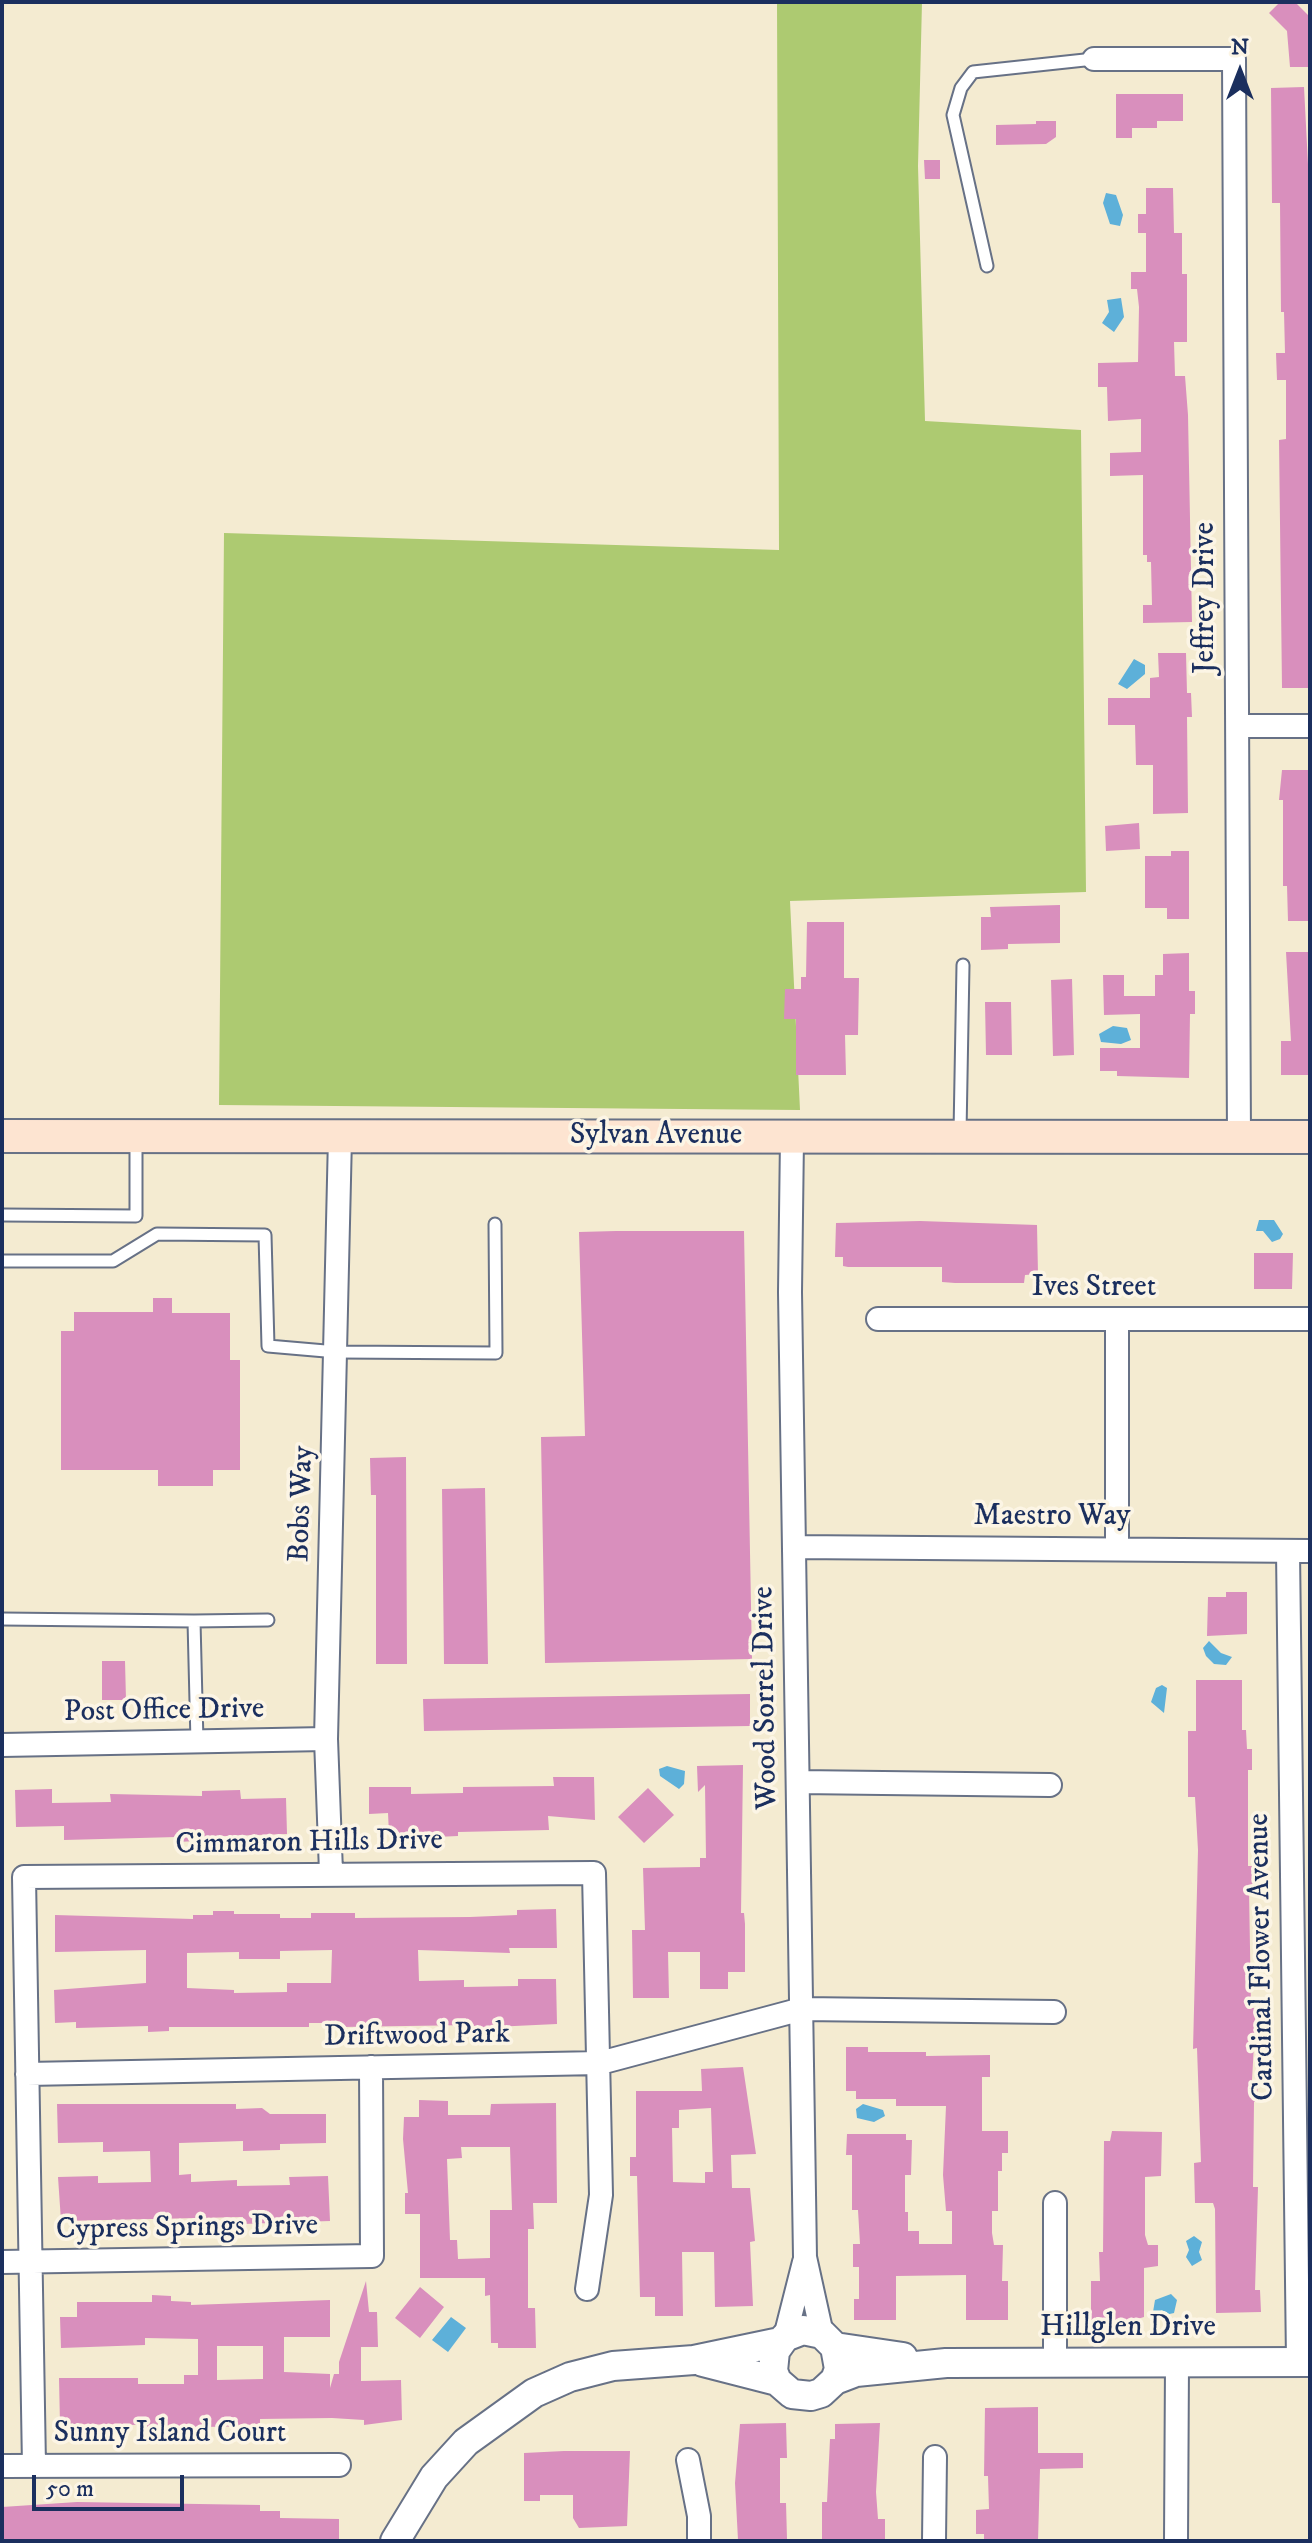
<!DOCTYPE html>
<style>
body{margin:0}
#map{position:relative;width:1312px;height:2543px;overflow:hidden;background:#f4ebd1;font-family:"IM FELL DW Pica",serif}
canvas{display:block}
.frame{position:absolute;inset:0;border:4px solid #1b2f5e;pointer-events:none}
.north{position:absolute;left:1200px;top:32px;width:80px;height:80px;-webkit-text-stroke:6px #fcf5e5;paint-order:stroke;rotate:0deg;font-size:22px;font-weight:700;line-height:32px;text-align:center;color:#1b2f5e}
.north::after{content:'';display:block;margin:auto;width:28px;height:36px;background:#1b2f5e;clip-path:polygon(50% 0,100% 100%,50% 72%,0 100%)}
.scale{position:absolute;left:32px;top:2475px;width:152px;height:36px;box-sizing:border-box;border:4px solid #1b2f5e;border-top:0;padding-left:10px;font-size:24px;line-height:28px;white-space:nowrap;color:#1b2f5e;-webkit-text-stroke:6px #fcf5e5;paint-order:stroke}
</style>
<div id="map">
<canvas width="1312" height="2543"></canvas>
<div class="frame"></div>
<div class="north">N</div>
<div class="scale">50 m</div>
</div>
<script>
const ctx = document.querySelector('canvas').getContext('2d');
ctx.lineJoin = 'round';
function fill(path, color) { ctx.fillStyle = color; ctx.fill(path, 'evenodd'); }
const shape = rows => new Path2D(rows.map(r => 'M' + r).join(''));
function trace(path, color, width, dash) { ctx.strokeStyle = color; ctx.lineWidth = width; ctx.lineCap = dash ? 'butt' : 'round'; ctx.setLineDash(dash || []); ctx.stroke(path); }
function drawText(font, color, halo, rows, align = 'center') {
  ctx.font = font + ' "IM FELL DW Pica",serif'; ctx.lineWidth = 7; ctx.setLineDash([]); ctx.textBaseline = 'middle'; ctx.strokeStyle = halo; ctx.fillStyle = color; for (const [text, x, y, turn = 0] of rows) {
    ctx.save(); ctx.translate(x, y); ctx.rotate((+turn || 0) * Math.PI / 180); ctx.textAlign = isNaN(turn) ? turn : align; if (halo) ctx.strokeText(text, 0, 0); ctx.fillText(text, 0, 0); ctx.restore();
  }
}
fill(shape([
 [777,2,922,2,918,166,925,421,1081,430,1086,892,790,901,800,1110,219,1105,224,533,779,550]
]), '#adca71');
fill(shape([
 [1106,193,1116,195,1123,215,1120,226,1110,224,1103,203],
 [1121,298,1124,317,1114,332,1102,323,1109,312,1107,300],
 [1134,659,1145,665,1145,674,1127,689,1118,684],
 [1113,1026,1127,1028,1131,1040,1121,1044,1101,1042,1099,1034],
 [1259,1220,1274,1220,1283,1234,1280,1239,1272,1242,1263,1231,1256,1231],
 [1209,1641,1221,1653,1232,1657,1226,1665,1214,1664,1206,1656,1203,1648],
 [1162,1685,1167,1688,1164,1713,1151,1702,1156,1688],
 [667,1766,685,1771,684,1784,679,1789,660,1776,659,1769],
 [863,2104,883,2110,885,2116,874,2122,857,2118,856,2109],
 [1194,2236,1202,2242,1199,2252,1202,2260,1192,2266,1186,2257,1189,2250,1186,2241],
 [1171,2294,1177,2300,1174,2313,1156,2317,1153,2312,1155,2300],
 [451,2317,466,2328,448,2352,432,2340]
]), '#5db0d9');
fill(shape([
 [1280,2,1295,2,1310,17,1310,67,1290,67,1287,31,1269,13],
 [1304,87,1310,203,1310,688,1282,688,1279,440,1286,439,1286,380,1277,380,1276,353,1285,353,1284,312,1281,312,1280,203,1272,203,1271,88],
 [1116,94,1183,94,1183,121,1157,121,1157,128,1132,128,1132,138,1116,138],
 [1036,121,1056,121,1056,137,1046,144,996,145,996,125,1036,124],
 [924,160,940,160,940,179,925,179],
 [1146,188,1173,188,1174,233,1182,233,1182,274,1187,274,1187,342,1174,342,1175,376,1185,376,1188,415,1192,622,1143,623,1143,605,1152,605,1151,562,1147,562,1147,555,1143,555,1143,475,1110,476,1110,453,1141,452,1141,419,1108,421,1107,387,1098,387,1098,363,1138,362,1139,307,1137,289,1131,289,1131,272,1146,272,1146,233,1138,233,1138,214,1146,214],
 [1158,653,1186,653,1187,693,1191,693,1192,717,1187,717,1188,813,1153,814,1153,765,1136,765,1135,725,1108,725,1108,698,1150,698,1150,678,1159,677],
 [1282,770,1310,770,1310,921,1288,921,1287,886,1283,886,1283,800,1279,800],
 [1139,823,1140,849,1106,851,1105,826],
 [1171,851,1189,851,1189,919,1167,919,1167,908,1145,908,1145,856,1171,856],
 [1060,905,1060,943,1008,944,1008,949,981,950,981,917,991,917,990,907],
 [807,922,844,922,844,978,859,978,858,1035,845,1035,846,1075,796,1075,796,1019,784,1019,785,989,801,989,801,977,806,977],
 [1286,952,1310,952,1310,1075,1281,1075,1281,1041,1291,1041],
 [1189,953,1189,991,1195,991,1195,1014,1190,1014,1189,1078,1117,1076,1117,1071,1100,1071,1100,1048,1140,1048,1140,1014,1104,1015,1103,975,1124,975,1124,996,1155,996,1155,975,1163,975,1163,954],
 [1072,979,1074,1055,1053,1056,1051,980],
 [985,1002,1011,1002,1012,1055,986,1055],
 [920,1221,1037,1225,1038,1274,1025,1275,1024,1283,955,1283,942,1282,942,1267,848,1267,843,1266,843,1257,835,1257,836,1223],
 [616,1231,744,1231,752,1659,545,1663,541,1437,585,1436,579,1232],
 [1254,1253,1293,1253,1292,1289,1254,1289],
 [153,1298,172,1298,172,1313,230,1313,230,1360,240,1360,240,1470,213,1470,213,1486,158,1486,158,1470,61,1470,61,1331,74,1331,74,1312,153,1312],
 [406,1457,407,1664,376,1664,376,1495,371,1495,370,1458],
 [485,1488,488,1664,444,1664,442,1489],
 [1226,1592,1247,1592,1247,1634,1207,1636,1208,1597,1226,1597],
 [102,1661,125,1661,126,1700,102,1700],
 [1196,1680,1242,1680,1242,1730,1246,1730,1247,1749,1252,1749,1252,1770,1248,1770,1248,1866,1254,1866,1254,1888,1249,1888,1251,2008,1256,2008,1252,2080,1257,2080,1258,2102,1254,2102,1253,2187,1258,2187,1255,2290,1260,2290,1261,2312,1216,2313,1215,2209,1213,2203,1195,2203,1194,2163,1201,2162,1197,2048,1193,2049,1198,1850,1195,1797,1188,1797,1188,1731,1196,1731],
 [750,1694,750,1726,424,1731,423,1699],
 [743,1765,741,1913,744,1913,745,1924,745,1972,728,1972,728,1989,700,1989,700,1952,668,1952,669,1998,633,1998,632,1930,645,1930,643,1868,700,1867,700,1858,706,1858,705,1785,698,1792,697,1766],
 [553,1777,594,1777,595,1820,548,1816,549,1830,458,1832,458,1836,436,1837,436,1833,389,1834,388,1813,369,1814,369,1787,411,1787,411,1794,463,1793,463,1787,554,1786],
 [648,1788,674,1815,644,1843,618,1817],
 [52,1789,52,1803,111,1802,110,1794,202,1796,202,1791,240,1790,241,1799,286,1798,287,1834,197,1837,197,1841,177,1842,177,1837,64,1840,64,1826,16,1827,15,1790],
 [556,1909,557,1948,509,1948,510,1953,418,1950,419,1981,464,1980,464,1987,518,1986,518,1979,556,1979,557,2024,472,2028,472,2025,341,2027,341,2023,309,2023,309,2027,169,2027,169,2031,148,2032,148,2026,76,2028,76,2022,55,2023,54,1990,146,1983,146,1950,55,1952,55,1915,193,1919,193,1915,213,1915,213,1911,234,1911,234,1914,280,1914,280,1918,311,1918,311,1913,355,1913,355,1918,470,1917,517,1915,517,1910],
 [332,1950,331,1983,287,1983,287,1992,234,1993,234,1990,187,1988,187,1953,239,1952,239,1959,280,1959,280,1951],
 [846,2047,868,2047,868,2052,926,2052,926,2056,990,2055,990,2077,982,2077,982,2131,1008,2131,1008,2153,1002,2153,1002,2171,998,2171,998,2211,992,2211,992,2233,994,2245,1003,2245,1002,2281,1008,2281,1008,2320,966,2320,966,2275,896,2276,896,2320,854,2320,854,2299,859,2299,859,2267,853,2267,853,2244,860,2244,858,2210,852,2210,852,2155,846,2155,847,2134,906,2134,906,2140,912,2140,911,2175,905,2175,905,2212,908,2212,908,2231,919,2231,919,2244,952,2244,952,2211,946,2211,943,2175,946,2106,896,2106,896,2099,856,2099,856,2091,846,2091],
 [743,2067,756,2154,731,2155,732,2188,750,2188,755,2241,750,2242,753,2306,715,2307,714,2252,682,2252,683,2316,655,2316,655,2297,640,2297,637,2176,630,2176,630,2157,636,2157,636,2091,702,2091,701,2069],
 [711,2108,713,2172,705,2172,705,2183,673,2182,672,2128,679,2128,679,2110],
 [419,2100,448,2101,448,2115,490,2115,491,2104,556,2103,557,2203,533,2203,534,2229,528,2229,528,2308,535,2308,536,2348,498,2348,498,2343,491,2343,490,2295,485,2296,485,2278,420,2278,420,2214,405,2214,405,2193,408,2193,403,2139,404,2117,419,2117],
 [461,2147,510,2147,512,2210,490,2210,490,2258,458,2259,457,2240,450,2240,447,2159,462,2158],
 [57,2104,236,2104,236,2109,262,2108,270,2114,326,2114,326,2143,280,2144,280,2150,243,2151,243,2141,179,2143,179,2175,191,2174,191,2182,237,2180,237,2186,290,2185,289,2177,328,2176,330,2221,243,2224,243,2217,61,2221,58,2177,98,2176,98,2183,151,2182,150,2151,103,2152,103,2142,58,2143],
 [1112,2131,1162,2132,1161,2176,1145,2177,1145,2235,1148,2245,1158,2245,1158,2266,1144,2268,1144,2317,1134,2320,1091,2320,1091,2281,1100,2281,1099,2252,1103,2252,1104,2141,1110,2141],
 [366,2281,369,2312,377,2312,378,2347,361,2347,361,2381,401,2380,402,2420,364,2425,364,2420,332,2418,260,2419,260,2426,143,2428,143,2425,60,2424,59,2378,138,2378,138,2384,184,2384,184,2375,198,2375,198,2339,145,2338,145,2345,61,2348,60,2317,77,2317,77,2302,152,2302,152,2295,171,2296,171,2301,191,2302,191,2305,330,2300,330,2337,284,2337,284,2372,330,2374,330,2388,334,2374,339,2374,339,2362],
 [217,2346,263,2346,263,2379,217,2380],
 [420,2287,444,2307,420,2338,395,2318],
 [1038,2407,1038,2453,1083,2453,1083,2468,1040,2469,1038,2541,984,2541,984,2534,976,2534,976,2510,989,2509,988,2476,984,2476,985,2408],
 [786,2423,787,2458,780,2458,780,2503,786,2503,787,2539,738,2540,735,2483,740,2424],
 [880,2423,876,2492,878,2519,885,2519,885,2541,822,2541,822,2502,827,2502,830,2439,835,2439,835,2424],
 [564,2451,630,2451,627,2526,579,2528,573,2518,573,2495,540,2495,540,2501,524,2501,524,2453],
 [77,2502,260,2505,260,2511,280,2511,280,2518,339,2519,339,2541,2,2541,2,2507]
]), '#d98fbd');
const service = shape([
 [987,266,953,115,961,88,973,72,1094,59],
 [960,1133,963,965],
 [2,1215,136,1216,136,1138],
 [2,1261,113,1261,157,1234,265,1235,268,1346,337,1352,496,1353,495,1224],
 [2,1619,194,1621,197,1742],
 [194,1621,268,1620]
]);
const minor = shape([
 [1094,59,1234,59,1239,1137],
 [1238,726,1310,726],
 [792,1138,790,1292,805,2257,822,2334],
 [878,1319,1310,1319],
 [794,1547,1310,1551],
 [1117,1548,1117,1319],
 [1288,1551,1298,2362],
 [2,1745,326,1739],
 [799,1782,1050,1785],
 [331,1872,326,1739,340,1137],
 [27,2074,600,2063,802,2009,1054,2012],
 [1055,2203,1055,2363],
 [2,2262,372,2256,371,2067],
 [785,2337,804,2262],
 [688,2460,699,2516,699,2541],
 [2,2466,339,2465],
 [34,2466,24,1877,594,1873,601,2195,587,2289],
 [934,2541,935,2457],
 [1176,2541,1177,2363]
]);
const tertiary = shape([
 [835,2347,839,2369,835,2380,821,2393,811,2396,792,2394,777,2381,773,2371,775,2351,785,2337,803,2330,822,2334,835,2347,903,2357],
 [703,2362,777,2381],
 [835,2380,856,2372,946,2363,1310,2362],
 [395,2541,434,2477,466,2442,534,2393,570,2377,613,2366,694,2360,780,2342]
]);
const secondary = shape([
 [2,1136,1310,1137]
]);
trace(service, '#677186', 15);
trace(minor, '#677186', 26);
trace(tertiary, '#677186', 32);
trace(secondary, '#677186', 36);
trace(service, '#fff', 11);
trace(minor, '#fff', 22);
trace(tertiary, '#fff', 28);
trace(secondary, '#fde4d1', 32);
drawText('30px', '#1b2f5e', '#fcf5e5', [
 ["Jeffrey Drive",1207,598,-90],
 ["Sylvan Avenue",656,1137],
 ["Ives Street",1094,1289],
 ["Bobs Way",303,1504,-88],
 ["Maestro Way",1052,1518],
 ["Wood Sorrel Drive",767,1698,-91],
 ["Post Office Drive",164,1712,-1],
 ["Cimmaron Hills Drive",309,1844,-1],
 ["Cardinal Flower Avenue",1263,1957,-91],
 ["Driftwood Park",417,2037,-1],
 ["Cypress Springs Drive",187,2229,-1],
 ["Hillglen Drive",1128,2329],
 ["Sunny Island Court",170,2435]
]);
</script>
